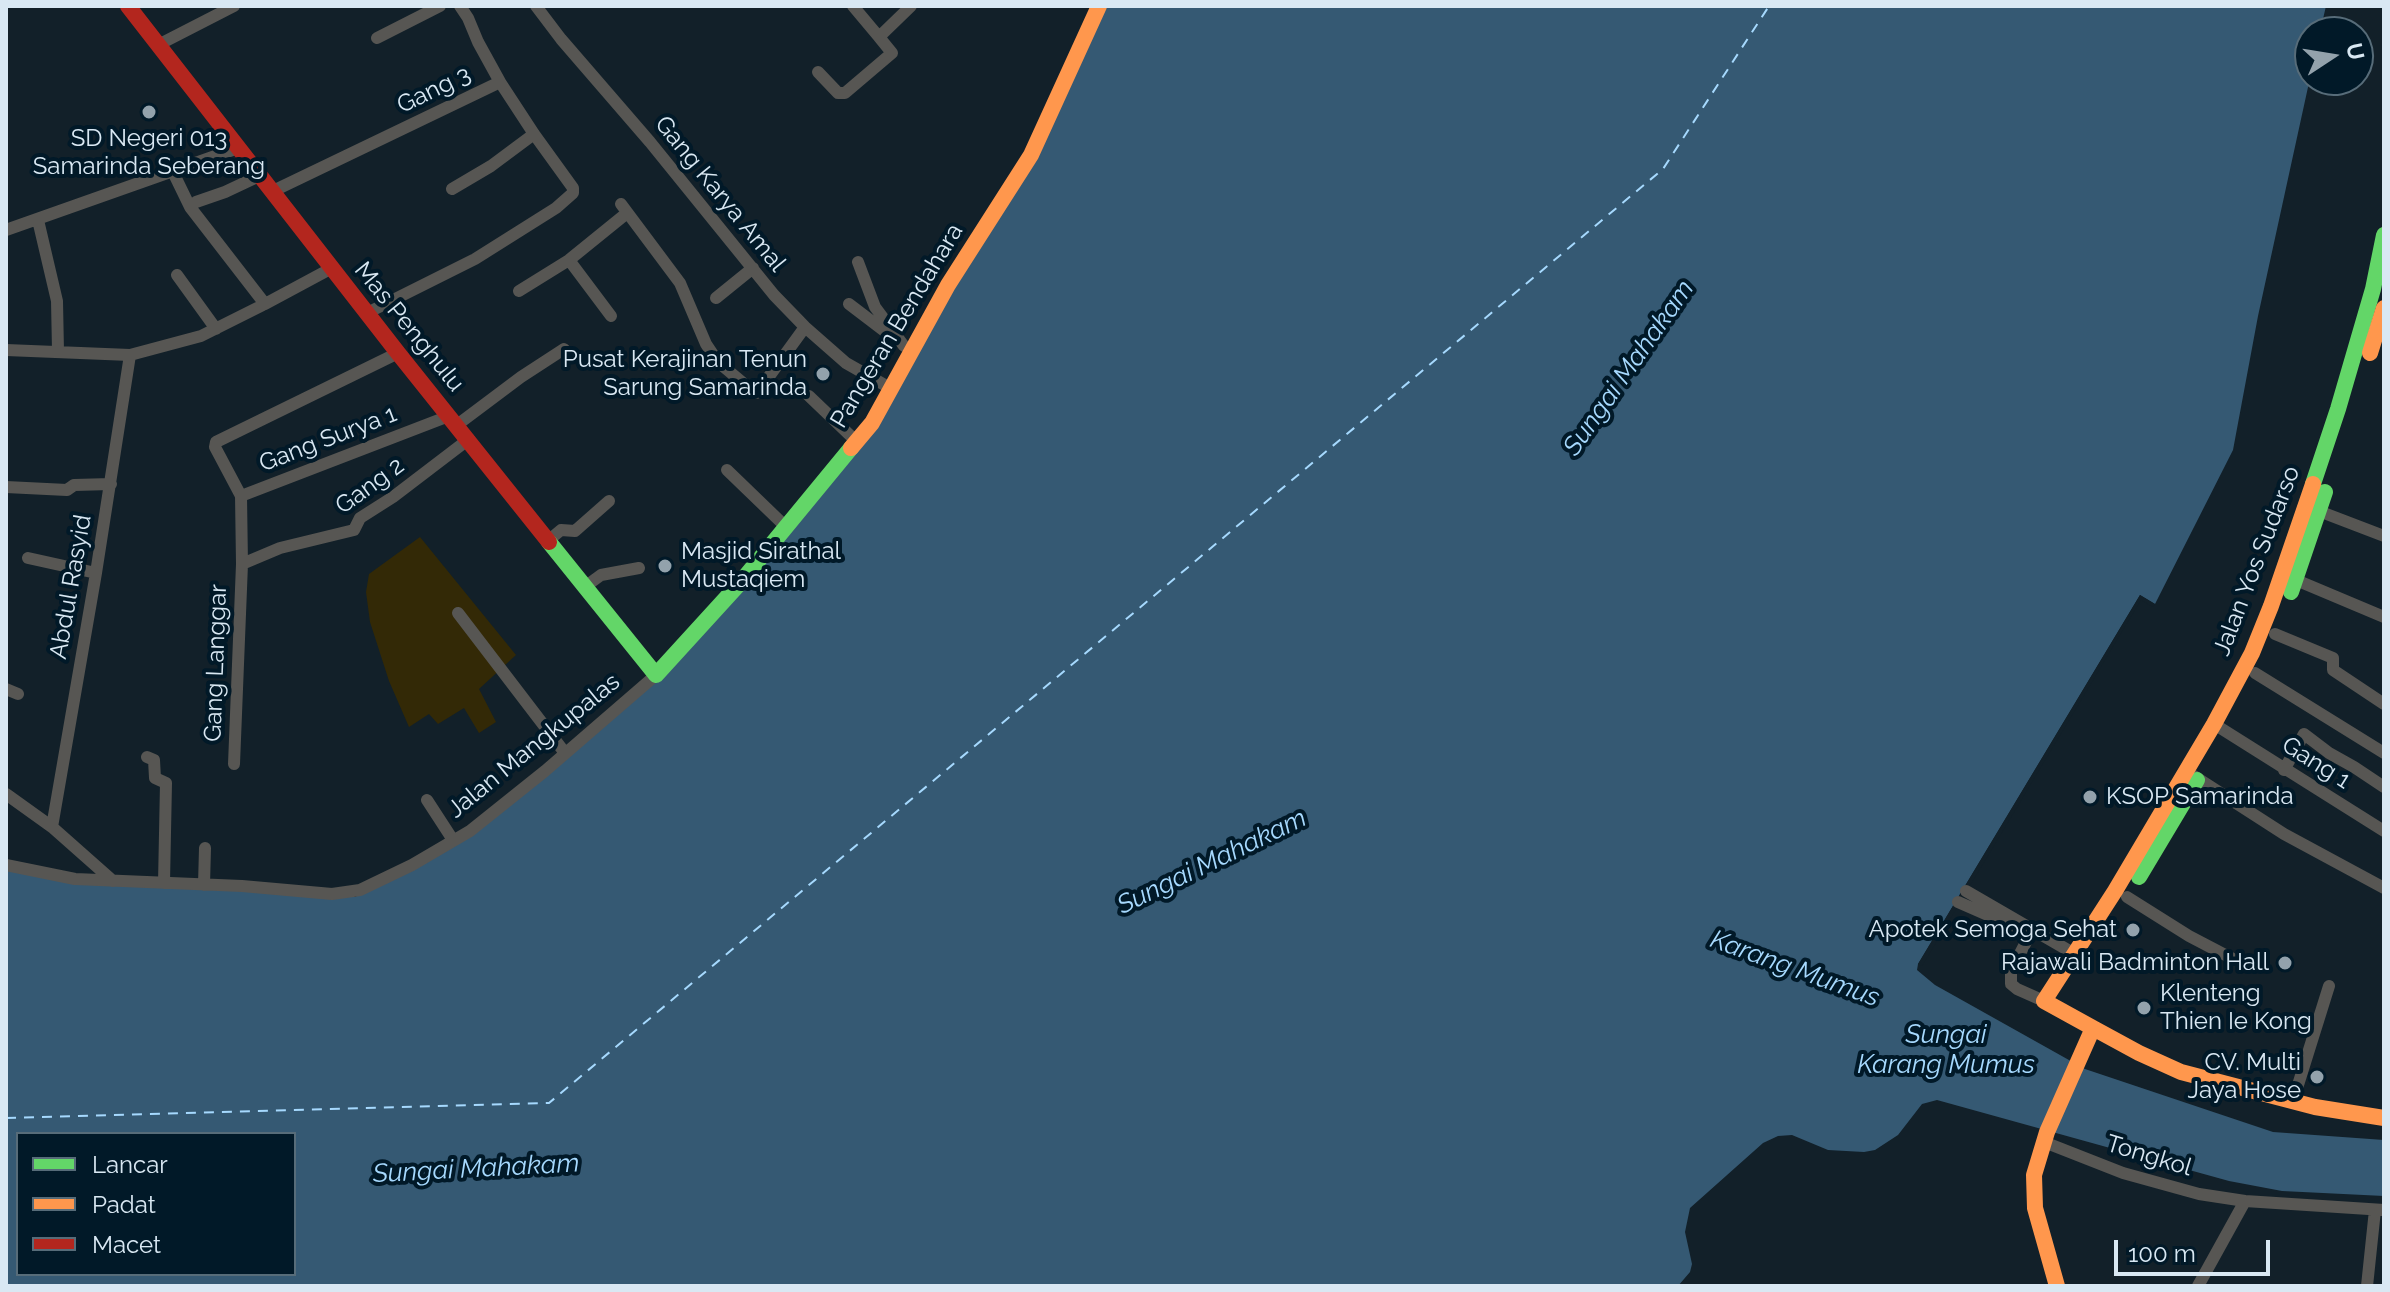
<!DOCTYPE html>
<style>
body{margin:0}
#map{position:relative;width:2390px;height:1292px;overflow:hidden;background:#122029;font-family:Raleway,sans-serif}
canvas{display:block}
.frame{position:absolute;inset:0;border:8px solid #d9e8f3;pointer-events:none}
.legend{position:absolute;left:16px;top:1132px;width:280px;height:144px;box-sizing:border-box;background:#011928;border:2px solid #576c79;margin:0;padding:10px 14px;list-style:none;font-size:24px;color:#d9e8f3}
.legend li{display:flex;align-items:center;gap:16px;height:40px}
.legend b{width:40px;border:2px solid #576c79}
.north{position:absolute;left:2294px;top:16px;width:80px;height:80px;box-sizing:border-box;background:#011928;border:2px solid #576c79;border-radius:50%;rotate:78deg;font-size:22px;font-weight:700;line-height:32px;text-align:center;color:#d9e8f3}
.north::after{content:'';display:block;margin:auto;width:28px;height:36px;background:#93a2ac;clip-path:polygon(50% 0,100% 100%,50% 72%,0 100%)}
.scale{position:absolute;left:2114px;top:1240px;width:156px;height:36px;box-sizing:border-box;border:4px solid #d9e8f3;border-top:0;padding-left:10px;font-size:24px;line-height:28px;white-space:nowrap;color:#d9e8f3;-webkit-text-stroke:6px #011928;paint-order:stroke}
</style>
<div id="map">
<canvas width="2390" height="1292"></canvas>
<div class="frame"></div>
<ul class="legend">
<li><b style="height:10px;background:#63d668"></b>Lancar</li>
<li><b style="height:10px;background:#ff974d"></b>Padat</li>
<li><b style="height:10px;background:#b3261e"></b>Macet</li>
</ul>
<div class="north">U</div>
<div class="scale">100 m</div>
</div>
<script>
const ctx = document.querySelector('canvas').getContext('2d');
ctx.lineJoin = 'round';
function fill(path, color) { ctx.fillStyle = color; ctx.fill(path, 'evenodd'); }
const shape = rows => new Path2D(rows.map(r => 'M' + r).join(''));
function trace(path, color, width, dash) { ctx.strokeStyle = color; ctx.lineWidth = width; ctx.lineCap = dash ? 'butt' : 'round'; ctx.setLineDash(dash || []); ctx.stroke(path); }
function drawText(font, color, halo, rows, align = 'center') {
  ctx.font = font + ' Raleway,sans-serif'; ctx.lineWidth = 8; ctx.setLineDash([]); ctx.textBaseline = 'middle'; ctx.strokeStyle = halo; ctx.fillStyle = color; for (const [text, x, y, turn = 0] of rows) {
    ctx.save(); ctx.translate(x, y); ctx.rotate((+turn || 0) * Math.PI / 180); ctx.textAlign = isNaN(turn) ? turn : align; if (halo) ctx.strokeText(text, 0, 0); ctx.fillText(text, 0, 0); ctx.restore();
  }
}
fill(shape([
 [420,537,516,655,479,689,496,722,479,733,464,708,438,724,429,714,409,727,389,681,370,622,366,592,369,574]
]), '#332906');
fill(shape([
 [1102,6,2326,6,2320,32,2310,32,2310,78,2258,316,2233,450,2155,604,2140,595,1918,964,1917,970,1935,985,2085,1069,2273,1132,2384,1140,2384,1196,2282,1191,2229,1181,1937,1100,1922,1104,1898,1135,1875,1150,1864,1152,1828,1150,1792,1135,1778,1136,1763,1143,1690,1208,1685,1232,1692,1264,1690,1272,1678,1286,6,1286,6,869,211,889,355,897,461,839,686,651,894,387,1034,157],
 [18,1134,294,1134,294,1274,18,1274]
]), '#355973');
fill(shape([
 [2140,595,2155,604,2153,607,2141,600,1922,966,1918,964]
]), '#122029');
trace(shape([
 [6,1118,549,1103,1663,169,1769,6]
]), '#a6d9fe', 2, [10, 8]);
trace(shape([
 [460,6,468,18,478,42,500,82],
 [536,6,561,39,650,142,774,295,805,327,846,363,890,388],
 [853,6,879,37,911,6],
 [377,38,440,6],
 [158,45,234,6],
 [818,72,838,93,845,93,892,53,879,37],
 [173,172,190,207,265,304,332,268],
 [452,189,491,166,534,134],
 [271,192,500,82,534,134,573,188,573,193,556,208,475,259,367,313],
 [621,204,680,283,706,344,718,362,755,393,757,393,805,327],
 [190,207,196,202,225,192,259,176],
 [38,220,57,301,58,351],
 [6,230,238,148],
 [569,260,611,316],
 [858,262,875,307,904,346],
 [177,275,216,329],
 [519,291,569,260,627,213],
 [716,298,753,268],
 [849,304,891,336],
 [6,350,130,355,201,336,265,304],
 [809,396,857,442],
 [457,425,521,377,564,349],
 [727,470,785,526],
 [6,487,67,490,74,485,111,484],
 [241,496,215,447,216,442,398,353],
 [2316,510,2384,536],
 [549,540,561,530,575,531,609,501],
 [28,558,96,573],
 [242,564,280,548,354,530,360,518,393,497,469,439],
 [2296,580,2384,617],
 [586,586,601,575,639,568],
 [458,613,565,753],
 [2275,634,2333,658,2333,670,2384,704],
 [2255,673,2384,753],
 [6,689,18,694],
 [2214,724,2384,831],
 [147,757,154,760,155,778,166,783,164,883],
 [234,764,242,564,241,496,449,416],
 [2284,770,2304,734,2329,753,2354,767,2384,787],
 [2194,776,2284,834,2384,888],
 [6,794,52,827,113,881],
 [427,800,453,840],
 [52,827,96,573,130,355],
 [6,865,75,879,242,886,332,894,360,890,412,865,470,831,545,771,656,675],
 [204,885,205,848],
 [1966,891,2073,953],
 [2127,897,2189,936,2233,959],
 [1958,902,1990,916,2025,937,2026,942,2011,971,2011,984,2017,989,2044,1001],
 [2293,1101,2329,986],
 [2044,1142,2123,1173,2199,1194,2245,1201,2384,1210],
 [2198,1286,2245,1201],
 [2367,1286,2375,1210]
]), '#575653', 12);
trace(shape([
 [2313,484,2338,409,2373,289,2384,235],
 [549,542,656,675,739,584,851,448],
 [2291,592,2325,492],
 [2139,877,2197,780]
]), '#63d668', 16);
trace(shape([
 [2370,353,2384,308],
 [851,448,872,423,948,285,1031,155,1099,6],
 [2093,1028,2044,1001,2115,891,2214,724,2252,653,2271,606,2313,484],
 [2057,1286,2035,1208,2034,1175,2047,1132,2093,1028,2139,1053,2181,1072,2315,1107,2384,1118]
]), '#ff974d', 16);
trace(shape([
 [128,6,398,353,549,542]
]), '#b3261e', 16);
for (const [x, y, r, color] of [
 [149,112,8,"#93a2ac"],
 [823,374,8,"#93a2ac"],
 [665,566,8,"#93a2ac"],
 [2090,797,8,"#93a2ac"],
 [2133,930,8,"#93a2ac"],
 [2285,963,8,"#93a2ac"],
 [2144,1008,8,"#93a2ac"],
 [2317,1077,8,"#93a2ac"]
]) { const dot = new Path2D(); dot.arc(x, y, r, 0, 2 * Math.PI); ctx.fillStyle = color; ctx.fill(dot); trace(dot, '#011928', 3); }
drawText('24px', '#d9e8f3', '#011928', [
 ["Gang 3",434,90,-26],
 ["Gang Karya Amal",720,194,51],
 ["Pangeran Bendahara",897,326,-59],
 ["Mas Penghulu",409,327,51],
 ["Gang Surya 1",328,439,-21],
 ["Gang 2",370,486,-36],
 ["Jalan Yos Sudarso",2257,561,-69],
 ["Abdul Rasyid",71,587,-80],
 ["Gang Langgar",216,663,-88],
 ["Jalan Mangkupalas",534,746,-39],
 ["Gang 1",2316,763,32],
 ["Tongkol",2149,1156,17]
]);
drawText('24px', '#d9e8f3', '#011928', [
 ["SD Negeri 013",149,139,"center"],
 ["Samarinda Seberang",149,167,"center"],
 ["Pusat Kerajinan Tenun",807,360],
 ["Sarung Samarinda",807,388],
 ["Masjid Sirathal",681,552,"left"],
 ["Mustaqiem",681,580,"left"],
 ["KSOP Samarinda",2106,797,"left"],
 ["Apotek Semoga Sehat",2117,930],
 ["Rajawali Badminton Hall",2269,963],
 ["Klenteng",2160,994,"left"],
 ["Thien Ie Kong",2160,1022,"left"],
 ["CV. Multi",2301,1063],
 ["Jaya Hose",2301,1091]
], 'right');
drawText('italic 26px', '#a6d9fe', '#011928', [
 ["Sungai Mahakam",1629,368,-55],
 ["Sungai Mahakam",1212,862,-26],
 ["Karang Mumus",1795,969,20],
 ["Sungai",1946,1035],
 ["Karang Mumus",1946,1065],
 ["Sungai Mahakam",476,1169,-3]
]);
</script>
